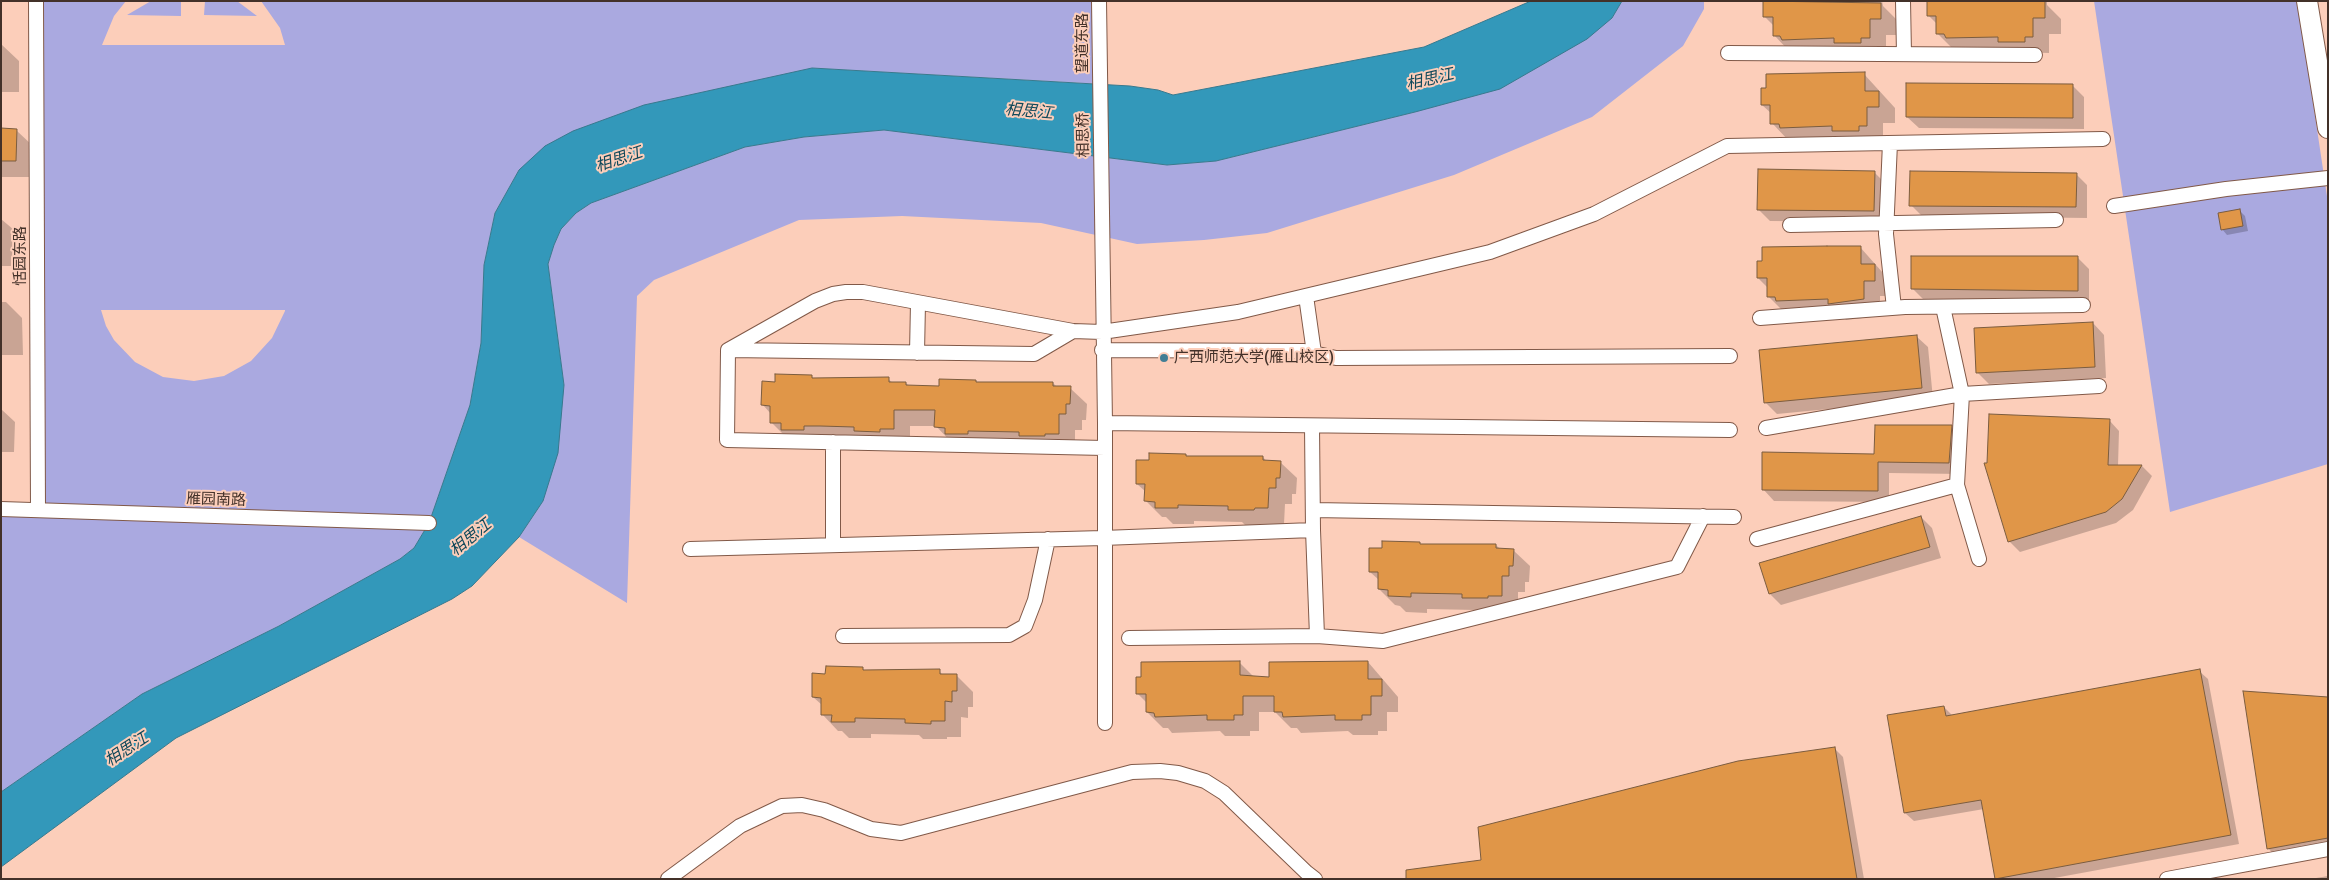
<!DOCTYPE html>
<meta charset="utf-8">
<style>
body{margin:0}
#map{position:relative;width:2329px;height:880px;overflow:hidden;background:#fcceba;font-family:Signika,sans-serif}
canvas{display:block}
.frame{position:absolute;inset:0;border:2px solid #433129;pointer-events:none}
</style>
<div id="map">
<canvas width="2329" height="880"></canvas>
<div class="frame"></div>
</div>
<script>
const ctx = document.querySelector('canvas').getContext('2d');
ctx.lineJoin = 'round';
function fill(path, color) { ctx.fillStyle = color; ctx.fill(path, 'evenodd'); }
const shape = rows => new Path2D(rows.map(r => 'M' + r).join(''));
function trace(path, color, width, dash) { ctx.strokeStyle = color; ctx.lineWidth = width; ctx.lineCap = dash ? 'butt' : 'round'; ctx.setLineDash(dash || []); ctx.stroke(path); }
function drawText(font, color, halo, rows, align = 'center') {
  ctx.font = font + ' Signika,"Noto Sans SC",sans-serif'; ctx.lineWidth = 4; ctx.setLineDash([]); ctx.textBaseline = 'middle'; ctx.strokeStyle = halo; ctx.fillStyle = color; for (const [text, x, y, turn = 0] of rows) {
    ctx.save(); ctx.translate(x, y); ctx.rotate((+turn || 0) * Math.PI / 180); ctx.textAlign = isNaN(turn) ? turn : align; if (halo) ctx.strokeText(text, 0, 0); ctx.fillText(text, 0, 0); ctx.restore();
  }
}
fill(shape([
 [36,1,126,1,114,16,102,45,285,45,280,28,261,1,1099,1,1100,84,812,68,519,170,495,213,484,265,481,343,470,405,429,523,414,548,400,559,279,626,142,694,1,792,1,509,38,510],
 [101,310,285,310,285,311,272,338,251,361,224,376,194,381,163,377,135,362,114,340,106,326],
 [151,1,181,1,181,16,127,15],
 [205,1,237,1,257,16,204,15],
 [1622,1,1704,1,1704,9,1683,46,1592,117,1454,175,1267,233,1204,240,1137,244,1041,223,902,216,799,220,654,280,637,296,627,603,519,537,543,501,564,385,548,264,554,245,561,229,576,213,591,203,745,147,804,137,884,130,1167,165,1216,161,1415,112,1612,18],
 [2094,1,2298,1,2328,203,2328,464,2170,512]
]), '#aaa9e0');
const water = shape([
 [1531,1,1622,1,1612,18,1587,39,1500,89,1415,112,1216,161,1167,165,884,130,804,137,745,147,591,203,576,213,561,229,554,245,548,264,564,385,558,453,543,501,519,537,472,586,452,599,176,738,1,867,1,792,142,694,279,626,400,559,414,548,429,523,470,405,481,343,484,265,495,213,519,170,545,146,573,131,644,105,812,68,1130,86,1158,90,1173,95,1424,47,1531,1]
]);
fill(water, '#3398ba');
trace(water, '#38798e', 1);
fill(shape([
 [1764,1,1882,1,1883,6,1897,20,1897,35,1886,35,1886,54,1790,52,1774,35,1774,26,1764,16],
 [1928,1,2047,1,2047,5,2061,19,2061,34,2049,34,2049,53,1954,50,1938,34,1938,25,1928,15],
 [1,44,19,61,19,92,1,92],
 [1864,74,1895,108,1895,123,1883,123,1883,142,1788,140,1772,123,1772,114,1762,105],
 [2072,85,2084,97,2084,129,1919,128,1907,117],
 [1,130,16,130,33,146,32,177,1,177],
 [1874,172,1885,183,1885,222,1770,221,1758,209],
 [2076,174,2087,185,2087,218,1922,216,1911,205],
 [2240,211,2245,216,2248,231,2227,235,2222,229],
 [1,219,20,235,19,266,1,266],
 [1860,247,1891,282,1891,296,1880,296,1880,316,1846,320,1842,316,1785,313,1768,296,1768,288,1758,278],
 [2078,258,2089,269,2089,301,1924,300,1913,289],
 [1,302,6,302,22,318,23,355,1,355],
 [2093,323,2104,335,2106,378,1989,384,1977,372],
 [1916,336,1928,347,1933,399,1777,414,1765,402],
 [811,376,814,379,888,379,893,383,906,383,909,386,940,387,976,381,979,384,1053,383,1057,387,1070,388,1087,404,1086,420,1082,420,1082,430,1075,430,1075,450,952,443,936,426,910,426,910,445,788,439,771,422,771,414,763,405,776,383],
 [1,409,15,422,14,452,1,452],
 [2109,420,2119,431,2118,466,2142,466,2152,476,2133,510,2116,523,2020,552,2009,541],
 [1951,427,1962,438,1960,474,1889,473,1889,502,1774,501,1763,489,1875,455],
 [1186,455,1189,458,1263,457,1267,462,1280,462,1297,478,1296,494,1292,494,1292,504,1285,504,1284,524,1271,524,1270,526,1246,526,1242,522,1194,521,1194,524,1173,524,1166,517,1162,517,1146,501,1146,492,1137,484,1150,462],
 [1921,517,1932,528,1941,558,1781,605,1770,594],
 [1419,543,1422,546,1496,545,1501,550,1513,550,1530,566,1529,582,1525,582,1525,592,1518,592,1518,612,1479,614,1475,610,1427,609,1427,613,1406,612,1400,606,1395,605,1379,589,1379,580,1370,572,1383,550],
 [1239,662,1254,677,1270,678,1368,662,1398,697,1398,712,1387,712,1387,731,1378,731,1378,735,1353,735,1348,731,1301,733,1297,728,1291,728,1275,712,1259,712,1259,731,1250,731,1250,736,1225,736,1220,731,1172,733,1168,728,1163,728,1147,712,1147,703,1137,693],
 [862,668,865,671,939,671,943,675,956,675,973,692,973,707,968,707,968,718,961,717,961,737,947,737,947,739,923,739,919,735,871,734,871,738,849,738,842,731,838,731,822,714,822,705,813,697,827,675],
 [2199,671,2208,679,2239,844,2049,879,1997,879,1984,809,1914,821,1905,813,1944,707,1953,716],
 [2328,699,2328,848,2276,857,2268,848],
 [1835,749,1843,757,1864,879,1424,879],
 [2328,876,2328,879,2310,879]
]), '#0003');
const building = shape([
 [1763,1,1881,3,1881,19,1870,19,1870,38,1861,38,1861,43,1834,43,1834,38,1782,40,1780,36,1773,36,1773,17,1763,17,1763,1],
 [1927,1,2045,1,2045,18,2033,18,2033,37,2025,37,2025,42,1998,42,1998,37,1946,38,1944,34,1936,34,1936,16,1927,16,1927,1],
 [1865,72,1865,91,1879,91,1879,107,1867,107,1867,126,1859,126,1859,131,1832,131,1832,126,1780,128,1779,124,1770,124,1770,105,1761,105,1761,88,1766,88,1766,74,1865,72],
 [1906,83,2073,84,2073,118,1906,117,1906,83],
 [1,128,17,129,16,161,1,161,1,128],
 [1758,169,1875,171,1874,211,1757,210,1758,169],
 [1910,171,2077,173,2076,207,1909,206,1910,171],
 [2240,209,2243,226,2221,230,2218,213,2240,209],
 [1827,246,1861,246,1861,264,1875,264,1875,281,1864,281,1864,299,1828,304,1828,299,1776,301,1775,297,1767,297,1767,278,1757,278,1757,261,1762,261,1762,247,1827,246],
 [1911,256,2078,256,2078,291,1911,289,1911,256],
 [2093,322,2095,367,1976,373,1974,328,2093,322],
 [1917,335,1922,388,1764,403,1759,350,1917,335],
 [775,374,812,375,812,378,889,377,889,382,906,382,906,385,939,386,939,379,976,380,976,382,1053,382,1053,386,1071,386,1070,404,1066,404,1066,414,1059,414,1059,434,1045,434,1045,436,1019,436,1019,432,968,431,968,434,945,434,945,428,934,427,935,410,894,410,894,429,880,429,880,432,854,431,854,427,820,426,804,426,804,430,781,430,781,423,770,423,770,406,761,405,762,381,775,382,775,374],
 [1989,414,2110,419,2108,465,2142,465,2122,499,2106,512,2008,542,1984,463,1987,463,1989,414],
 [1875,425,1952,425,1949,463,1878,462,1878,491,1762,490,1762,452,1874,454,1875,425],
 [1149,453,1186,454,1186,456,1263,456,1263,460,1281,461,1280,478,1276,478,1276,488,1269,488,1268,508,1255,508,1254,510,1228,510,1228,506,1178,505,1178,508,1155,508,1155,502,1144,501,1145,484,1136,484,1136,460,1149,460,1149,453],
 [1921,516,1930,547,1769,594,1759,563,1921,516],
 [1382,541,1420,542,1420,544,1496,544,1496,548,1514,549,1513,566,1509,566,1509,576,1502,576,1502,596,1488,596,1488,598,1462,598,1462,594,1411,593,1411,597,1388,596,1388,590,1378,589,1378,572,1369,572,1369,548,1382,548,1382,541],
 [1240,661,1240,675,1269,677,1269,662,1368,661,1368,679,1382,679,1382,696,1371,696,1371,715,1362,715,1362,720,1335,720,1335,715,1283,717,1282,712,1274,712,1274,696,1243,696,1243,715,1234,715,1234,720,1207,720,1207,715,1155,717,1154,713,1146,712,1146,694,1136,694,1136,677,1141,677,1141,662,1240,661],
 [826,666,863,667,863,670,940,669,940,674,957,674,957,691,952,691,952,702,945,701,945,721,931,721,931,724,905,723,905,719,855,718,855,722,831,722,832,715,821,715,821,698,812,697,812,673,825,674,826,666],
 [2200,669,2231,835,1995,879,1981,800,1904,813,1887,715,1944,706,1946,716,2200,669],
 [2243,691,2328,697,2328,838,2267,849,2243,691],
 [1835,747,1857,879,1406,879,1406,870,1481,860,1478,827,1738,761,1835,747]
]);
fill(building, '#e09648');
trace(building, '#7b5c3f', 1);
const street = shape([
 [36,1,38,510],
 [1099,1,1105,423,1105,723],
 [1903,1,1904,54],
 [1728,53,2035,55],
 [1890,143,1886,234,1894,308],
 [2114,206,2226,189,2328,178],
 [1790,225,2056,220],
 [1306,296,1314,353],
 [1943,307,1962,394,1957,485,1979,559],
 [1760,318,1905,307,2083,305],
 [729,350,1034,354,1073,331],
 [1102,350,1304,351,1336,358,1730,356],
 [917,353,918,303],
 [1105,423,1730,430],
 [1766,428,1962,394,2099,386],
 [1105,448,727,440,728,350,815,301,833,294,846,292,863,292,1073,331,1102,332,1238,312,1490,252,1594,214,1727,146,2103,139],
 [1,509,429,523],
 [1313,510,1734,517],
 [1757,539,1957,485],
 [833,545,833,442],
 [690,549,1103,538,1313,530],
 [843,636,1009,635,1025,626,1035,600,1048,539],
 [1317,636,1383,641,1677,567,1703,516],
 [1129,638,1317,636,1313,530,1312,426],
 [668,879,740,826,782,806,802,805,824,810,871,829,901,833,1132,772,1160,771,1178,773,1205,781,1224,793,1306,872,1315,879],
 [2167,879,2328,849]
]);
const secondary = shape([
 [2307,1,2328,128]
]);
trace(street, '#815948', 16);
trace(secondary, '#815948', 22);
trace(street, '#fff', 14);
trace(secondary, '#fff', 20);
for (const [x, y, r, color] of [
 [1164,358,5,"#417e95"]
]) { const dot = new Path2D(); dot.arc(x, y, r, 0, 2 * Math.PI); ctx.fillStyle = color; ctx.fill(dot); trace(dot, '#fcceba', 2); }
drawText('15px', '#433129', '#fcceba', [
 ["望道东路",1083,43,-90],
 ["相思桥",1084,135,-91],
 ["恬园东路",21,256,-90],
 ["雁园南路",216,500,2]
]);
drawText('15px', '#433129', '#fcceba', [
 ["广西师范大学(雁山校区)",1174,358]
], 'left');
drawText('italic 16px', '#0f485a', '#fcceba', [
 ["相思江",1430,80,-13],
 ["相思江",1029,112,5],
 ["相思江",619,160,-18],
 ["相思江",471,538,-39],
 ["相思江",127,750,-33]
]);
</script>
